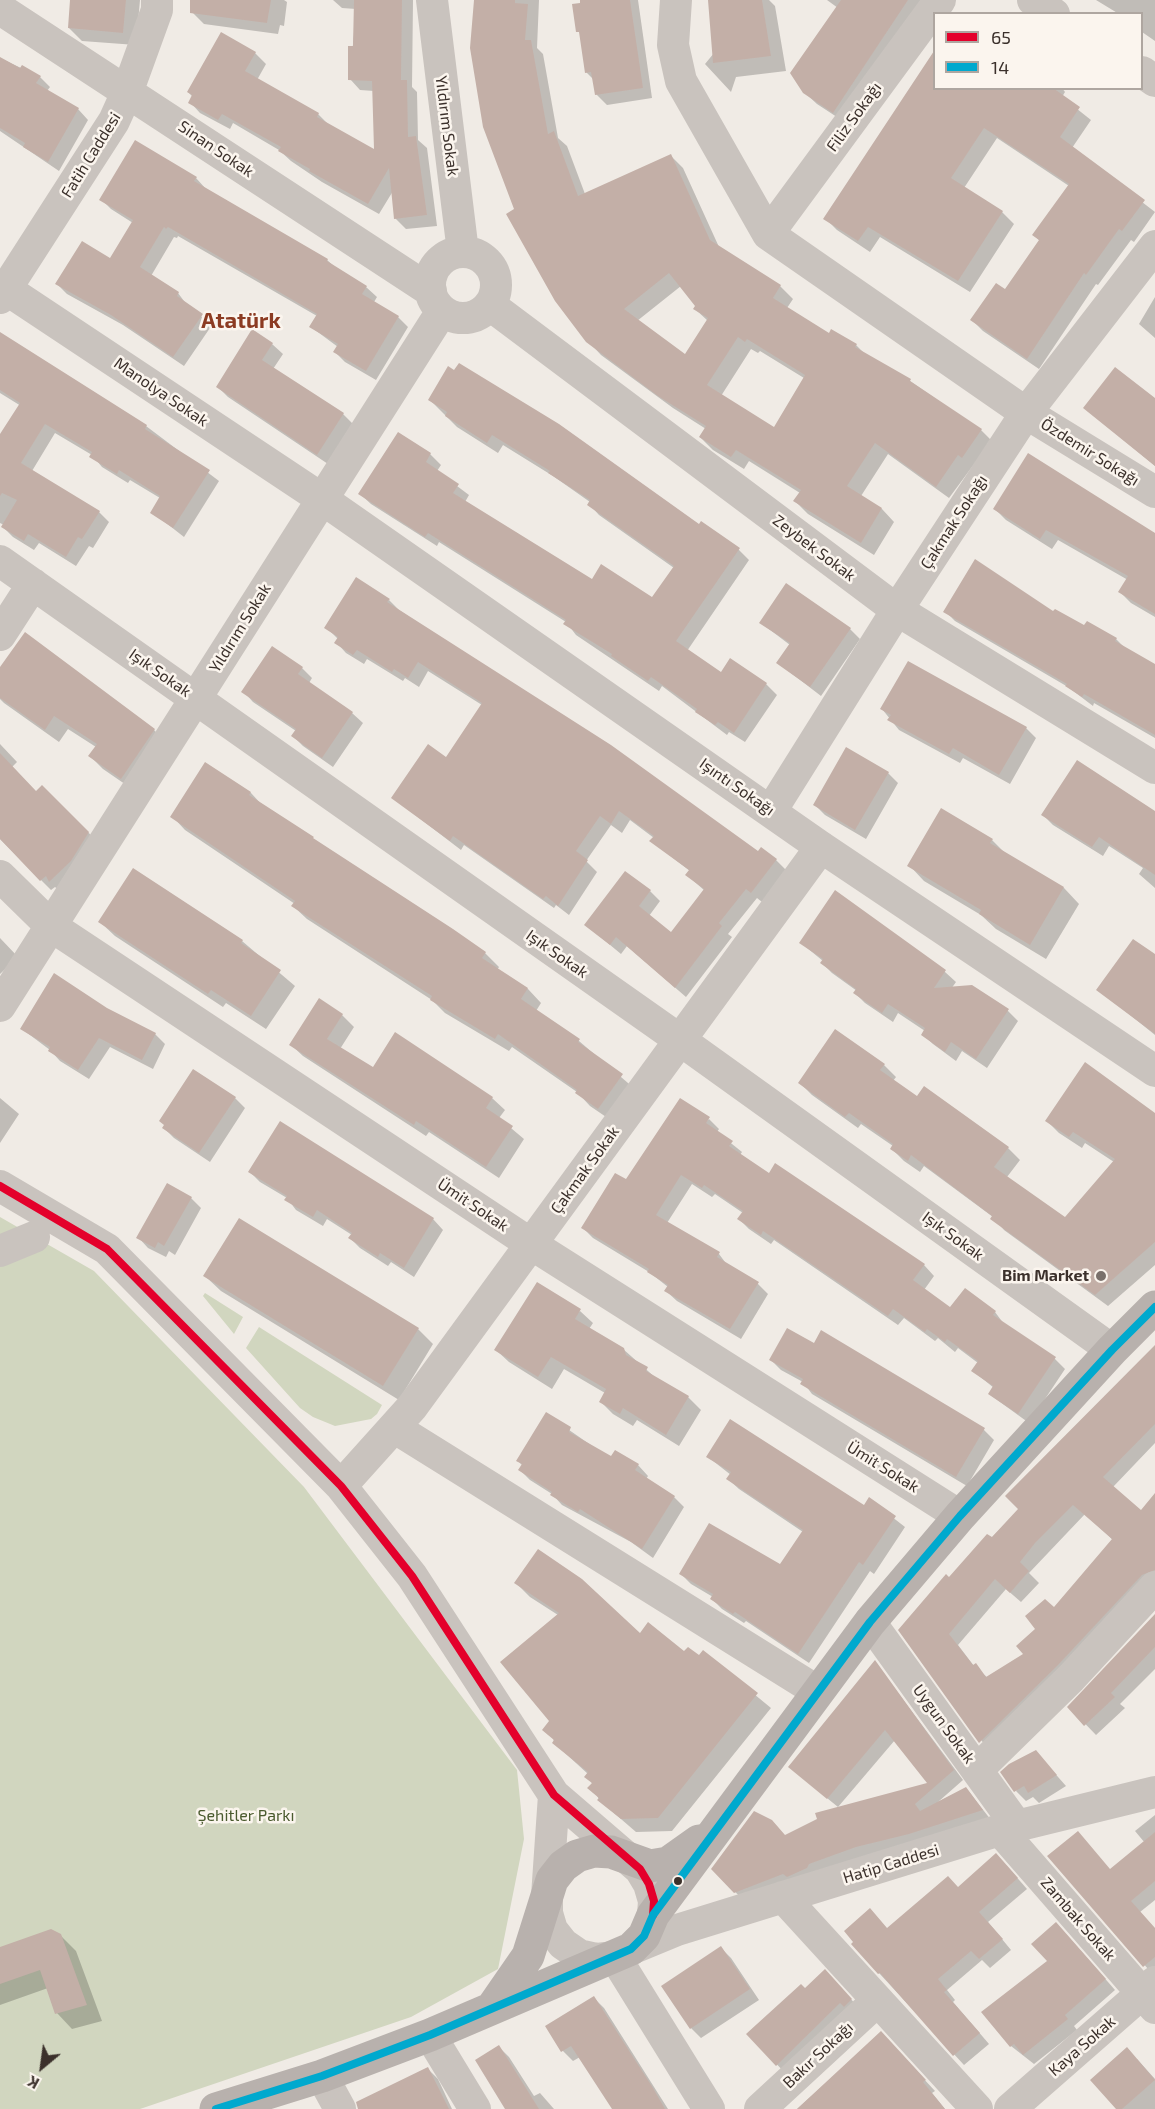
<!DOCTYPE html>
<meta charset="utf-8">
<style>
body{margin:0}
#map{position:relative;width:1155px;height:2109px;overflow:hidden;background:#f0ebe5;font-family:"Exo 2",sans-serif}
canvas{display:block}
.legend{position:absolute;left:933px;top:12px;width:210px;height:78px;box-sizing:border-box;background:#fbf5ee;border:2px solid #aea6a0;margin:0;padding:8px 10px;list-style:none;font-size:18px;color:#3b302b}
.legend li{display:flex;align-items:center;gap:12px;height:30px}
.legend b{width:30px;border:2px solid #aea6a0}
.north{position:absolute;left:12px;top:2037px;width:60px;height:60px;-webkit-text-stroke:4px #fbf5ee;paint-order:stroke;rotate:209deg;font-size:16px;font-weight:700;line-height:24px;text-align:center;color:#3b302b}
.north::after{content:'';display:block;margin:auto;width:21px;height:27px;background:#3b302b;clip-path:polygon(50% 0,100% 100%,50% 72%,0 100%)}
</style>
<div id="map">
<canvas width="1155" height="2109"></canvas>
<ul class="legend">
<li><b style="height:8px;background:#e4002b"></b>65</li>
<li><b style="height:8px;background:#00a9ce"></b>14</li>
</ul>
<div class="north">K</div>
</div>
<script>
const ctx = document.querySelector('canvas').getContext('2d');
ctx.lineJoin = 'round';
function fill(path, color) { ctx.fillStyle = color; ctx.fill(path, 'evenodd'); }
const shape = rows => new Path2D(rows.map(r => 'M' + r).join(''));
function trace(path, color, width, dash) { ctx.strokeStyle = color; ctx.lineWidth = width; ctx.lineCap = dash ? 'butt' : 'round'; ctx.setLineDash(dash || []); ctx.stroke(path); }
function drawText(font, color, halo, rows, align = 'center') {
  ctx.font = font + ' "Exo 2",sans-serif'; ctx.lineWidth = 5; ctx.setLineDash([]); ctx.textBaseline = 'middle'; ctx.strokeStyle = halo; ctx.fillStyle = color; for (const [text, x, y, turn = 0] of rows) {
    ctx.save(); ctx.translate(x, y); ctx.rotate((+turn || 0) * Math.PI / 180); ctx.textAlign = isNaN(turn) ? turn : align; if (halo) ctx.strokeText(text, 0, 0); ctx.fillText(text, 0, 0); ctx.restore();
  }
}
fill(shape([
 [0,1217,94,1271,304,1487,517,1770,524,1839,498,1969,411,2017,140,2109,0,2109],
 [205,1293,243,1317,234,1334,203,1296],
 [259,1327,382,1405,377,1414,371,1419,335,1426,313,1417,300,1408,246,1348]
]), '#d1d6bf');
fill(shape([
 [71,0,140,0,136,45,82,41,69,28],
 [191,0,284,0,287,2,284,26,280,25,278,34,204,24,193,13],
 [333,0,413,0,412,87,417,92,418,140,427,148,437,226,406,229,395,218,393,191,379,214,322,182,291,161,279,150,233,123,230,129,200,113,190,102,193,97,188,92,221,34,255,53,266,64,257,80,318,114,329,125,376,152,374,91,360,90,350,79,356,9,342,8],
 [475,0,539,0,537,48,543,54,558,138,567,146,585,194,671,156,683,168,719,247,780,286,793,299,787,308,829,335,832,331,856,345,866,355,910,381,981,430,994,443,976,470,972,467,949,498,888,454,861,496,882,509,894,522,874,555,808,514,795,501,800,493,749,461,744,469,713,450,700,437,706,429,673,408,601,355,588,341,516,210],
 [681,286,697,305,695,309,708,321,685,356,637,321],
 [751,349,758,353,760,351,804,378,774,430,721,396],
 [581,0,638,0,652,98,607,105,596,94,594,80,586,72],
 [709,0,769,0,775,6,786,71,736,77,731,92,705,64,714,53],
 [827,0,927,0,846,123,817,104,804,92,838,8],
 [1096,0,1155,0,1155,41,1142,32,1142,14,1119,14],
 [934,54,934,88,1062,88,1065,92,1062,97,1091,120,1072,148,1155,212,1134,242,1131,240,1098,285,1096,284,1039,369,983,331,972,320,1005,291,1040,241,1034,235,1069,186,997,138,964,188,1002,212,1014,224,970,292,880,237,870,252,837,230,825,218],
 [0,58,40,77,50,87,47,91,78,109,88,120,59,171,0,131],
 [196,178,206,189,327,260,336,268,366,287,377,297,374,302,398,317,408,327,376,380,345,362,335,352,338,347,311,327,317,316,178,236,177,238,174,237,151,276,178,293,187,305,212,325,184,366,123,325,67,294,57,284,111,261,133,223,111,209,101,199],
 [1155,297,1155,338,1139,324],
 [5,337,146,426,219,481,184,537,152,512,160,498,130,480,128,483,102,467,92,455,55,433,32,471,99,512,109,522,93,548,89,546,76,566,39,543,34,550,13,537,3,527,4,525,0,523,0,442,21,406,0,393,0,345],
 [272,344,283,354,273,369,343,414,353,424,328,464,228,397,218,387],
 [430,400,699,526,739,550,749,560,687,651,721,674,766,684,777,695,745,742,729,732,727,735,662,686,659,691,576,635,566,622,439,542,437,546,371,504,360,494,430,454,441,465,437,471,469,495,465,502,592,581,653,599,674,568,599,515,589,504,590,502,553,476,503,445,498,453,457,427],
 [1155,401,1155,466,1085,408],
 [995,509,1155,533,1155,617,1131,603,1120,592,1128,580,1058,540,1052,549,1006,520],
 [389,600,399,610,758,853,776,860,786,870,762,902,757,898,728,934,732,937,686,997,627,946,621,954,586,925,650,891,660,901,649,916,671,934,705,891,687,875,690,871,651,841,654,838,630,820,622,833,611,825,586,861,597,872,569,915,556,905,554,908,464,845,461,850,393,798,446,759,482,705,428,671,419,687,405,678,403,681,367,659,364,664,346,653,336,642,338,639,326,627],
 [945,611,1054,613,1116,639,1126,649,1155,667,1155,738,1094,703,1093,706,1068,687,955,621],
 [761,623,850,629,860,639,821,696,778,663,790,645],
 [272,648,302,668,312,678,309,683,352,713,363,723,333,767,303,746,293,736,296,731,253,702,243,691],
 [0,669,154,730,167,743,135,791,103,769,90,756,96,747,68,729,59,742,4,703,0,699],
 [882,709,1026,728,1036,738,1010,784,963,758,960,763,899,730],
 [0,744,17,762,12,767,36,793,42,787,99,843,60,891,55,887,51,890,0,839],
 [205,764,251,793,263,806,321,845,485,953,499,967,497,970,528,989,541,1003,536,1011,579,1041,635,1089,612,1121,590,1106,577,1092,512,1047,509,1051,445,1013,432,1000,307,919,293,906,295,904,185,830,172,816],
 [888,773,898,783,866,839,825,815,815,805],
 [1155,813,1155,888,1139,874,1143,868,1109,846,1103,856,1053,825,1043,815],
 [992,840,1007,855,1064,888,1079,904,1046,959,996,929,981,915,924,881,909,865],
 [835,893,945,972,956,982,951,989,972,987,1008,1011,1018,1021,987,1068,962,1051,956,1061,933,1044,923,1034,925,1031,898,1013,893,1022,865,1003,855,993,857,991,832,973,822,963,823,961,801,943],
 [100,922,242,941,295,986,266,1029,226,1003,223,1007,115,936],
 [0,938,18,957,0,974],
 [1155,958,1155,1035,1098,989],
 [106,1009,155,1034,165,1044,153,1069,110,1047,89,1079,60,1061,50,1050,22,1029],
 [342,1015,354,1027,340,1049,373,1069,396,1034,492,1098,505,1110,499,1118,524,1139,499,1178,429,1132,426,1136,303,1056,290,1044],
 [884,1065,896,1077,893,1081,918,1098,1008,1148,1020,1160,1007,1177,1065,1219,1114,1162,1085,1143,1082,1148,1059,1133,1047,1121,1155,1115,1155,1265,1108,1306,1004,1230,993,1217,924,1166,920,1172,904,1161,892,1149,893,1146,861,1124,858,1128,812,1095,800,1083],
 [0,1098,19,1114,0,1143],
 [235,1098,245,1108,210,1162,174,1138,164,1128],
 [709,1119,719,1129,717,1132,742,1152,740,1155,769,1176,924,1265,934,1276,924,1290,950,1309,995,1312,1004,1324,1055,1359,1065,1369,1029,1423,989,1394,994,1388,973,1371,978,1363,958,1348,955,1352,938,1338,935,1341,904,1318,898,1325,774,1240,771,1244,749,1229,739,1219,743,1213,715,1194,712,1197,692,1184,667,1223,719,1254,728,1266,758,1284,768,1294,741,1339,677,1301,666,1291,668,1287,649,1272,593,1238,583,1228,627,1181],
 [250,1172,433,1219,443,1230,414,1277,391,1262,388,1266,360,1248,350,1238,352,1235,327,1219,323,1226,296,1210,287,1198,260,1182],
 [191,1198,201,1208,175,1255,169,1251,166,1257,148,1248,138,1237],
 [205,1276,418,1329,433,1344,399,1400,221,1291],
 [580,1311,593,1323,589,1329,623,1349,657,1379,688,1397,701,1410,679,1446,637,1420,633,1426,613,1414,600,1401,605,1393,564,1369,552,1389,509,1362,496,1350],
 [1155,1346,1155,1443,1113,1487,1141,1512,1155,1495,1155,1583,990,1752,900,1630,1020,1509],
 [1085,1514,1113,1540,1037,1629,1026,1654,988,1678,974,1666,958,1645,1006,1589,1021,1602,1039,1583,1029,1573],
 [771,1360,984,1430,994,1440,967,1486,812,1394,803,1382,781,1370],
 [546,1414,611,1459,638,1465,648,1476,646,1479,674,1497,684,1507,653,1558,631,1542,562,1505,552,1494,530,1480,520,1470,523,1466,518,1461],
 [708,1457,864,1507,869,1499,905,1527,874,1574,870,1571,809,1663,746,1621,744,1623,722,1609,712,1599,713,1597,691,1584,681,1574,781,1566,803,1532,739,1489,728,1479,731,1475],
 [516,1583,684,1653,699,1657,703,1652,771,1708,672,1831,636,1832,599,1800,588,1774,554,1743,551,1721,558,1615,530,1597],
 [1155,1615,1155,1669,1120,1704,1125,1708,1096,1735,1069,1707],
 [875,1662,963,1780,938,1802,966,1788,991,1820,745,1902,713,1869,786,1836,930,1784,895,1740,838,1807,800,1776],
 [1036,1752,1066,1786,1039,1803,1033,1797,1026,1801,1016,1791],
 [1155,1815,1155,1900,1140,1912,1155,1929,1155,1977,1050,1856,1111,1870,1145,1843,1135,1831],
 [1006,1865,1027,1889,988,1922,1011,1950,990,1968,982,1960,947,1990,955,2000,953,2002,989,2044,964,2065,879,1973,888,1929,958,1888],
 [1066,1934,1115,1990,1074,2026,1077,2030,1034,2064,1011,2046,983,2012,1049,1962],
 [60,1935,76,1951,102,2021,72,2029,57,2013,48,1988,0,2005,0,1948],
 [721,1948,731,1958,759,2000,701,2038,691,2028],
 [835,1982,861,2010,787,2075,748,2034,805,1990],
 [594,1998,604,2008,668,2109,620,2109,580,2057,573,2061,563,2051,547,2027],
 [881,2033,935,2091,932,2093,945,2109,797,2109],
 [499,2047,509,2057,534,2096,540,2093,554,2109,508,2109],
 [1137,2059,1155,2079,1155,2109,1118,2109],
 [427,2068,438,2079,452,2109,358,2109,358,2103]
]), '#0003');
fill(shape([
 [70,0,126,0,123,33,68,28],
 [190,0,271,0,267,23,190,13],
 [354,0,402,0,401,80,407,80,408,137,416,136,427,215,394,219,389,168,368,204,309,171,310,169,278,151,281,147,222,114,218,120,188,103,192,95,187,92,221,32,256,52,245,71,319,113,317,117,374,149,372,81,348,80,348,46,353,46],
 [474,0,515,0,515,3,528,4,525,40,531,40,548,134,554,131,578,196,671,154,710,240,781,285,773,298,829,333,831,329,857,344,855,347,911,379,910,381,982,429,962,458,958,455,936,487,875,443,847,486,882,508,861,543,793,501,801,490,736,450,731,457,699,437,706,426,658,396,586,342,555,301,506,214,514,209,483,127,470,48],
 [669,273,695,306,693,309,708,318,685,354,624,309],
 [738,337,745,342,747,339,805,375,774,427,707,385],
 [580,0,630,0,643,88,595,95,591,72,585,73,579,32,576,32,572,4,580,3],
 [708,0,762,0,771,56,713,63],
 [841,0,908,0,833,113,803,93,790,73],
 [934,51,934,88,1053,88,1080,107,1060,137,1145,200,1122,231,1119,229,1086,275,1084,273,1027,359,970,320,996,283,1005,289,1039,240,1032,235,1069,184,984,128,951,178,1003,211,958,281,868,227,858,241,823,219],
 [0,57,20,68,22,65,41,76,36,83,79,108,48,162,23,147,25,143,0,128],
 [135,140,197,177,194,181,328,259,327,261,367,286,362,294,399,316,366,371,333,352,338,344,309,327,317,314,168,227,166,229,164,227,140,267,179,292,177,296,203,314,173,357,111,315,55,284,82,241,110,258,133,220,99,200],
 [252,329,273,343,262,360,344,413,317,455,216,387],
 [0,332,147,425,145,429,210,470,173,528,150,513,160,496,119,470,117,474,89,457,92,452,45,424,21,463,100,511,82,539,78,537,66,557,28,534,24,541,1,527,17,500,2,493,0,496,0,434,20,403,0,390],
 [459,363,559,424,699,524,701,521,740,548,676,641,721,672,730,658,767,683,734,733,718,722,715,725,695,712,697,709,651,677,648,681,611,656,612,654,563,624,566,620,428,533,425,537,358,494,398,432,431,453,426,462,459,484,453,493,592,579,601,564,652,597,674,566,587,505,590,500,548,473,550,471,492,435,487,443,445,416,447,412,428,400,448,366,454,370],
 [1115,367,1155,398,1155,466,1083,408],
 [1028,453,1155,533,1155,614,1118,592,1128,576,1046,530,1040,539,993,509],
 [975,559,1053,611,1055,609,1084,625,1087,621,1117,638,1115,641,1155,664,1155,735,1084,694,1082,697,1065,686,1067,684,943,612],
 [356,577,390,599,387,602,611,745,758,851,761,847,777,859,751,893,746,889,719,923,722,926,675,988,616,937,610,945,584,925,625,871,651,890,639,906,671,932,704,889,685,875,689,870,649,841,654,836,619,811,611,824,600,816,576,851,588,860,558,906,546,896,543,899,453,836,450,841,391,798,428,744,446,757,482,703,418,662,408,678,394,669,392,672,357,650,353,655,334,643,338,637,324,628],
 [786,583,851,628,810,687,776,663,790,643,759,623],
 [25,632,155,729,121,779,88,756,97,744,54,716,45,730,0,698,0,667],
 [272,646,303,667,298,674,353,712,322,758,291,736,296,729,241,692],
 [908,661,1027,727,999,775,953,748,949,754,887,720,891,715,880,709],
 [846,747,889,772,855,830,813,805],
 [0,753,36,791,42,785,89,832,71,861,49,882,46,876,40,881,0,839],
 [1077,760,1155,811,1155,875,1099,837,1092,847,1041,815],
 [205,762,251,792,249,795,314,837,313,838,453,929,486,952,482,958,528,988,521,999,580,1039,578,1042,623,1074,598,1109,575,1093,577,1090,498,1034,495,1039,430,1000,432,996,291,906,295,901,170,817],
 [941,808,993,839,990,843,1064,887,1030,945,979,914,981,910,907,866],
 [133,868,243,940,241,943,281,970,251,1016,211,990,208,994,98,922],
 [835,890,946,970,934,988,972,985,1009,1009,976,1059,951,1042,945,1052,921,1035,925,1028,888,1004,882,1013,853,993,856,989,820,963,823,959,799,943],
 [1133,939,1155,954,1155,1034,1096,990],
 [54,973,107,1008,156,1033,142,1060,99,1038,78,1070,48,1051,50,1047,20,1029],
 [319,998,343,1014,327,1039,373,1067,395,1032,493,1097,486,1108,513,1126,486,1167,416,1121,414,1125,289,1045],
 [835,1029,885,1064,880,1070,917,1096,924,1086,1009,1147,994,1167,1065,1217,1115,1159,1073,1132,1069,1137,1045,1121,1085,1062,1155,1113,1155,1242,1095,1295,990,1219,992,1216,911,1155,908,1161,890,1149,893,1144,849,1113,845,1117,798,1083],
 [193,1069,236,1097,199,1153,162,1128,164,1125,159,1121],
 [680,1098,710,1117,706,1123,733,1141,729,1146,769,1173,775,1163,925,1264,913,1280,950,1307,965,1288,996,1311,993,1315,1056,1357,1018,1414,988,1394,993,1386,971,1371,978,1361,947,1339,945,1342,927,1329,925,1332,893,1309,888,1316,763,1231,761,1235,737,1219,743,1211,704,1185,702,1188,681,1175,656,1215,720,1252,717,1257,759,1282,730,1329,664,1291,668,1285,647,1272,649,1269,581,1228,615,1173,626,1179],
 [280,1121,434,1218,404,1268,380,1253,378,1257,348,1238,352,1233,317,1210,313,1217,284,1200,287,1196,248,1172],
 [167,1183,192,1197,164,1246,158,1242,155,1248,136,1238],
 [239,1218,419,1328,383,1386,203,1276],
 [537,1282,581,1309,575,1319,624,1348,626,1355,648,1367,646,1371,689,1396,666,1435,623,1408,620,1414,599,1402,606,1389,551,1357,538,1377,494,1350],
 [787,1328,814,1343,821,1330,985,1428,956,1477,800,1384,803,1379,769,1360],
 [1155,1345,1155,1424,1103,1477,1141,1510,1155,1493,1155,1570,1142,1575,1058,1665,979,1743,898,1630,946,1574,949,1577,987,1534,992,1537,1018,1509,1005,1496],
 [1073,1505,1112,1539,1054,1607,1045,1599,1025,1616,1035,1629,1016,1646,1023,1654,986,1677,976,1663,973,1665,949,1634,995,1579,1010,1593,1029,1571,1020,1562,1035,1543],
 [546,1412,571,1427,569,1432,611,1456,615,1450,639,1464,635,1470,675,1496,642,1549,580,1509,578,1512,550,1495,552,1492,518,1470,522,1464,516,1461],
 [730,1419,864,1505,869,1497,896,1516,863,1565,859,1562,798,1654,735,1612,733,1614,710,1599,713,1594,679,1574,709,1523,780,1564,803,1530,726,1479,731,1472,706,1457],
 [538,1549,582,1579,640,1633,648,1622,684,1651,688,1647,699,1655,703,1650,758,1693,658,1818,621,1819,597,1800,599,1798,587,1788,592,1783,584,1777,588,1772,552,1743,554,1740,542,1730,549,1721,500,1662,559,1613,514,1583],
 [1155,1614,1155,1647,1111,1693,1115,1697,1084,1726,1067,1707],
 [875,1660,954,1770,915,1804,920,1811,966,1787,983,1810,909,1834,856,1847,809,1864,807,1868,787,1877,783,1874,734,1893,711,1869,754,1811,772,1820,785,1835,817,1819,815,1813,927,1783,885,1730,827,1799,788,1767],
 [1036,1750,1057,1775,1028,1793,1024,1786,1014,1792,1000,1772,1009,1764],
 [1078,1831,1110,1869,1155,1832,1155,1881,1131,1901,1155,1928,1155,1957,1143,1967,1047,1856],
 [996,1853,1018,1878,979,1912,1003,1939,979,1959,971,1951,938,1979,947,1990,944,1992,980,2033,953,2056,880,1973,878,1974,851,1944,853,1942,844,1931,870,1908,887,1928,948,1876,958,1887],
 [1056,1922,1106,1979,1065,2015,1068,2019,1023,2055,1014,2044,1010,2047,981,2012,1047,1961,1031,1944],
 [51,1929,61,1934,87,2005,55,2014,40,1970,0,1984,0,1947],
 [721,1946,750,1989,690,2029,661,1986],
 [825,1969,852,1999,844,2007,840,2003,776,2066,746,2034,801,1984,805,1988],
 [594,1996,653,2088,665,2109,612,2109,571,2046,561,2052,545,2026],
 [881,2031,926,2080,923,2082,945,2109,797,2109],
 [499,2045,539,2109,505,2109,475,2060],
 [1127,2047,1155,2080,1122,2109,1116,2109,1090,2080],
 [428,2067,449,2109,358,2109,356,2102]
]), '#c3afa7');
trace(shape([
 [432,0,463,252],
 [676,0,673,45,681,81,768,234,1026,413,1155,492],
 [1033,0,1054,14],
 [0,9,431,291],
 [1142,72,1155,81],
 [768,234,940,0],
 '430 285a33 33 0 1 1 66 0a33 33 0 1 1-66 0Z',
 [0,285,322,499,821,847,1155,1071],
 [0,298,114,121,128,90,157,10,157,0],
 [490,305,897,610,1155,768],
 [0,561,680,1040,1112,1350],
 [0,635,33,584],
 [771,811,897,610,1026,413,1155,246],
 [0,876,51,926,531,1244,960,1516],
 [0,1006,442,311],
 [0,1186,107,1249,341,1486,412,1576,554,1795,640,1869,649,1884,654,1901,653,1915],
 [0,1251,34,1237],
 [395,1428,817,1691],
 [341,1486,412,1407,821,847],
 [870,1622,1017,1826],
 [977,1770,1071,1678,1155,1587],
 [554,1795,547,1896,547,1913,552,1930,563,1944,579,1955,597,1959,615,1957,709,2109],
 [1000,1830,1155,2008],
 [783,1897,977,2109],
 [631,1949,677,1930,1000,1830,1155,1792],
 [430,2035,475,2109],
 [322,2076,340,2109],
 [760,2109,877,2001],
 [1010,2109,1155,1982]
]), '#c9c3be', 32);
trace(shape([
 [492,2008,528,1956,552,1880,563,1866,577,1856,594,1851,611,1852,650,1866,668,1863,699,1841],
 [216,2109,322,2076,430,2035,631,1949,644,1936,653,1915,870,1622,960,1516,1112,1350,1155,1307]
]), '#b8b1ad', 33);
trace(shape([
 [0,1186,107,1249,341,1486,412,1576,554,1795,640,1869,649,1884,654,1901,653,1915]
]), '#e4002b', 8);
trace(shape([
 [216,2109,322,2076,430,2035,631,1949,644,1936,653,1915,870,1622,960,1516,1112,1350,1155,1307]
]), '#00a9ce', 8);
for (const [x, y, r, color] of [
 [1101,1276,6,"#7a716c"],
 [678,1881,5,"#3b302b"]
]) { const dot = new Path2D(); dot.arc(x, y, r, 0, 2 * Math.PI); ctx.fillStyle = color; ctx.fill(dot); trace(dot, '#fbf5ee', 2); }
drawText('16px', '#3b302b', '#fbf5ee', [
 ["Filiz Sokağı",854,117,-54],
 ["Yıldırım Sokak",447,126,83],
 ["Sinan Sokak",216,149,34],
 ["Fatih Caddesi",91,155,-58],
 ["Manolya Sokak",161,392,34],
 ["Özdemir Sokağı",1090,452,32],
 ["Çakmak Sokağı",954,522,-57],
 ["Zeybek Sokak",814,548,37],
 ["Yıldırım Sokak",240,628,-58],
 ["Işık Sokak",160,673,35],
 ["Işıntı Sokağı",737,787,35],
 ["Işık Sokak",557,954,35],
 ["Çakmak Sokak",585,1170,-54],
 ["Ümit Sokak",473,1205,34],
 ["Işık Sokak",953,1236,36],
 ["Ümit Sokak",883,1467,32],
 ["Uygun Sokak",944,1724,54],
 ["Hatip Caddesi",891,1864,-17],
 ["Zambak Sokak",1078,1919,49],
 ["Kaya Sokak",1082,2046,-41],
 ["Bakır Sokağı",818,2055,-43]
]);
drawText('bold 16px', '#3b302b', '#fbf5ee', [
 ["Bim Market",1089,1276]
], 'right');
drawText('16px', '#4a5a2e', '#fbf5ee', [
 ["Şehitler Parkı",246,1816]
]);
drawText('bold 22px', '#8c3b22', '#fbf5ee', [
 ["Atatürk",241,321]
]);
</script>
